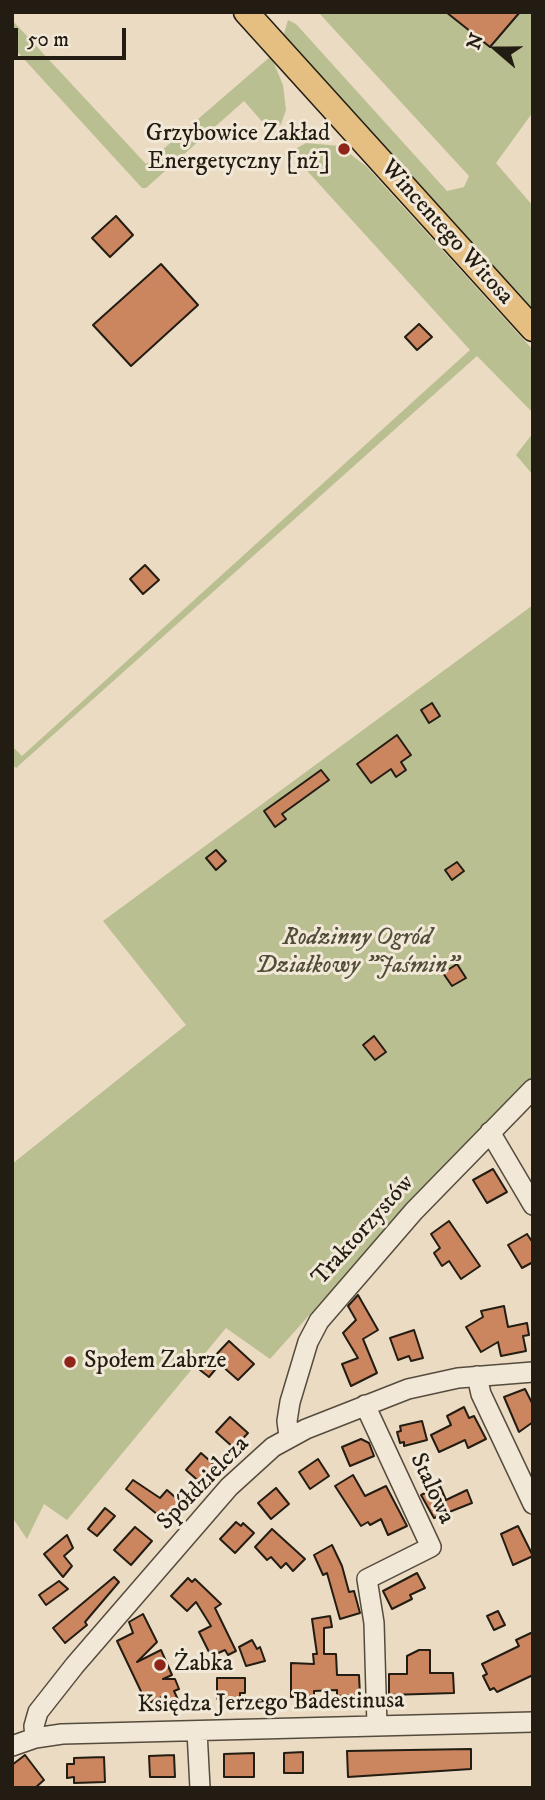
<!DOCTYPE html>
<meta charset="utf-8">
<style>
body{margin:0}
#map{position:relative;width:545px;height:1800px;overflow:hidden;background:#eadbc2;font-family:"IM FELL DW Pica",serif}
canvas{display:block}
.frame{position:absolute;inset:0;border:14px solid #231c12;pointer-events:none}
.north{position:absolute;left:461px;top:14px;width:70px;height:70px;-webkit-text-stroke:5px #f1e8d7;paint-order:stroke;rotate:290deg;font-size:19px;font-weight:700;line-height:28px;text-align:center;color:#231c12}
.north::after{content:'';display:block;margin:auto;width:24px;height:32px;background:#231c12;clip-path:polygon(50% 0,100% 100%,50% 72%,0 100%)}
.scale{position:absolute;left:14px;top:28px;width:112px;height:32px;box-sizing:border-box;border:4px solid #231c12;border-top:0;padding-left:9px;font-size:21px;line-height:24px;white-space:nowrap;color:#231c12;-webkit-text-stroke:5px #f1e8d7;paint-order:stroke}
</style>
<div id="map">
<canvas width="545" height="1800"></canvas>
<div class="frame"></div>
<div class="north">N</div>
<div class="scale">50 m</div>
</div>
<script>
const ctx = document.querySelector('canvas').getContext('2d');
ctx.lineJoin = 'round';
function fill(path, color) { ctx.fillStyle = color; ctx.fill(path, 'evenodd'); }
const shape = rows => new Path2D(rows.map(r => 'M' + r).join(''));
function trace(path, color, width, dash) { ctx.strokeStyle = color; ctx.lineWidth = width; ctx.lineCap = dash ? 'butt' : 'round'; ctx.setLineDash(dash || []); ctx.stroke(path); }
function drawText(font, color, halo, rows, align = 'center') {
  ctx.font = font + ' "IM FELL DW Pica",serif'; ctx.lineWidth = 6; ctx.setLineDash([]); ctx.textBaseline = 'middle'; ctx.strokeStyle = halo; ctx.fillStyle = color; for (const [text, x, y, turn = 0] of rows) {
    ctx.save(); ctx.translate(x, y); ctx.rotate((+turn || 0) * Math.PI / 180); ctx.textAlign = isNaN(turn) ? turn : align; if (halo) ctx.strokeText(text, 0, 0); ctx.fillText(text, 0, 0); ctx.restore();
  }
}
fill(shape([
 [318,12,533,12,533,112,496,163,533,206,533,316,283,37,288,20,296,24,447,191,464,187,469,176],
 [12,20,146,164,271,56,283,85,286,110,281,124,273,134,244,101,146,188,142,188,12,46],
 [306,143,340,146,367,167,533,350,533,413,477,356,16,768,12,764,12,746,22,756,470,350,290,152],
 [533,433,533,475,516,455],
 [533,605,533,1078,373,1244,270,1359,226,1328,67,1520,44,1504,27,1539,12,1517,12,1164,186,1025,103,921]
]), '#babf91');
const building = shape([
 [446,12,520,12,490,47,446,12],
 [116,216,133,235,110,257,92,238,116,216],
 [161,264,198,305,131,366,93,325,161,264],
 [419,324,432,337,417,350,405,337,419,324],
 [145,565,159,580,143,594,130,579,145,565],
 [432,703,440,716,429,723,421,710,432,703],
 [397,735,411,755,401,762,406,770,396,777,391,769,371,783,357,764,397,735],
 [321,770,329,780,282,814,286,819,275,827,264,811,321,770],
 [216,850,226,861,216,870,206,858,216,850],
 [457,862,464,871,452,880,445,870,457,862],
 [457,964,466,978,452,986,443,973,457,964],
 [374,1036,386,1052,375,1060,363,1045,374,1036],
 [493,1169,507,1192,487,1203,473,1180,493,1169],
 [449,1221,480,1266,461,1279,449,1261,442,1266,434,1253,440,1248,431,1234,449,1221],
 [527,1234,533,1243,533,1262,522,1268,508,1245,527,1234],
 [358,1295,378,1330,363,1339,377,1373,351,1386,342,1364,358,1358,343,1333,356,1320,348,1306,358,1295],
 [504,1306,508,1327,527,1323,529,1335,523,1336,526,1351,501,1356,498,1342,481,1352,466,1327,483,1317,481,1311,504,1306],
 [414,1330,423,1358,411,1361,409,1356,398,1360,390,1338,414,1330],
 [229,1341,254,1364,238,1380,213,1358,229,1341],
 [209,1358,219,1365,209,1377,200,1370,209,1358],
 [525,1389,533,1405,533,1422,519,1432,504,1397,525,1389],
 [464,1407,469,1418,474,1416,486,1439,468,1448,465,1440,439,1452,431,1435,451,1425,447,1416,464,1407],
 [230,1417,248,1433,234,1448,216,1432,230,1417],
 [422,1421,427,1440,404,1446,404,1442,400,1443,397,1432,401,1431,400,1426,422,1421],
 [361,1439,369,1443,374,1456,350,1466,342,1447,361,1439],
 [201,1453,217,1467,202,1484,186,1470,201,1453],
 [318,1459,329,1476,310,1489,299,1472,318,1459],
 [353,1475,365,1496,386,1486,407,1526,388,1535,381,1519,370,1525,368,1522,361,1526,335,1486,353,1475],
 [133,1480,160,1498,167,1490,184,1505,168,1523,126,1489,133,1480],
 [440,1486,446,1500,467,1490,472,1503,434,1518,421,1495,440,1486],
 [276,1488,289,1504,271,1519,258,1503,276,1488],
 [105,1508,115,1516,97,1536,88,1529,105,1508],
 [236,1522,241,1526,243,1523,254,1533,235,1553,220,1539,236,1522],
 [518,1526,533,1556,513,1565,501,1534,518,1526],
 [135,1527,152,1541,131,1565,114,1550,135,1527],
 [272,1529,305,1559,293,1571,286,1563,281,1568,271,1557,267,1560,255,1547,272,1529],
 [67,1535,73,1548,64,1556,72,1566,63,1577,44,1554,67,1535],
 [332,1545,342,1566,349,1592,354,1591,360,1613,340,1619,327,1573,323,1575,314,1555,332,1545],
 [417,1573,425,1588,410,1595,412,1599,392,1609,383,1591,417,1573],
 [114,1577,119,1582,85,1622,87,1625,65,1643,53,1628,114,1577],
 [188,1578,192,1582,195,1579,221,1604,215,1608,236,1651,228,1655,225,1650,216,1654,214,1650,209,1652,199,1632,211,1626,196,1602,187,1611,171,1596,188,1578],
 [59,1581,68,1589,46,1605,39,1595,59,1581],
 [498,1611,505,1625,494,1630,487,1616,498,1611],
 [143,1614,157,1642,137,1662,161,1650,172,1675,163,1679,175,1679,179,1689,174,1691,180,1704,170,1709,164,1696,147,1704,117,1641,133,1633,129,1622,143,1614],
 [330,1616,332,1627,324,1628,324,1654,336,1654,337,1675,359,1675,360,1695,337,1696,337,1690,314,1691,314,1696,291,1697,291,1663,314,1664,313,1654,317,1654,312,1619,330,1616],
 [533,1632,533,1675,497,1692,494,1688,490,1690,483,1676,487,1674,482,1664,519,1646,516,1640,533,1632],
 [252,1640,257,1649,260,1647,265,1661,246,1666,239,1647,252,1640],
 [419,1650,430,1650,430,1673,453,1673,454,1693,389,1695,389,1674,407,1674,407,1656,419,1650],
 [217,1678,245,1678,245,1693,240,1693,240,1698,217,1699,217,1678],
 [471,1749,471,1769,348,1777,347,1751,471,1749],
 [303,1752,303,1773,284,1773,284,1753,303,1752],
 [254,1753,254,1777,224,1777,224,1754,254,1753],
 [25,1755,44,1780,35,1788,12,1788,12,1765,25,1755],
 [174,1755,175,1777,150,1777,149,1756,174,1755],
 [104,1757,105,1782,74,1783,74,1777,67,1778,67,1764,74,1764,74,1758,104,1757]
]);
fill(building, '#cb8660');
trace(building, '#231c12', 2);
const minor = shape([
 [490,1132,533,1205],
 [477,1376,481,1394,533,1504],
 [365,1405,431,1547,367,1579,374,1623,377,1726],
 [289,1436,287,1421,290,1402,308,1342,319,1321,414,1211,533,1089],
 [197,1731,200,1788],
 [35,1738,34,1726,38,1712,75,1665,229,1487,273,1447,306,1429,408,1389,458,1378,533,1372],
 [12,1746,35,1738,62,1734,533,1722]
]);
const major = shape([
 [246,12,533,329]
]);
trace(minor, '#554c3e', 22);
trace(major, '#231c12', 27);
trace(minor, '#f1e8d7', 19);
trace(major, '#e5be81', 24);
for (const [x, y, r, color] of [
 [344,149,7,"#8f2418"],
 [70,1362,7,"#8f2418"],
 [160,1665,7,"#8f2418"]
]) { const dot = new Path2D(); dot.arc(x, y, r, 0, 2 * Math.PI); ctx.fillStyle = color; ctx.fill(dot); trace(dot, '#f1e8d7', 2.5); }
drawText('24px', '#231c12', '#f1e8d7', [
 ["Grzybowice Zakład",330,135,"right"],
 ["Energetyczny [nż]",330,163,"right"],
 ["Społem Zabrze",84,1362],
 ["Żabka",174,1665]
], 'left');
drawText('24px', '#231c12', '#f1e8d7', [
 ["Wincentego Witosa",446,233,48],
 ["Traktorzystów",364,1231,-48],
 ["Spółdzielcza",204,1484,-46],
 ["Stalowa",431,1489,65],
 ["Księdza Jerzego Badestinusa",271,1704,-1]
]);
drawText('italic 24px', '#504d38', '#f1e8d7', [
 ["Rodzinny Ogród",357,939],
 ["Działkowy \"Jaśmin\"",357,967]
]);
</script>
